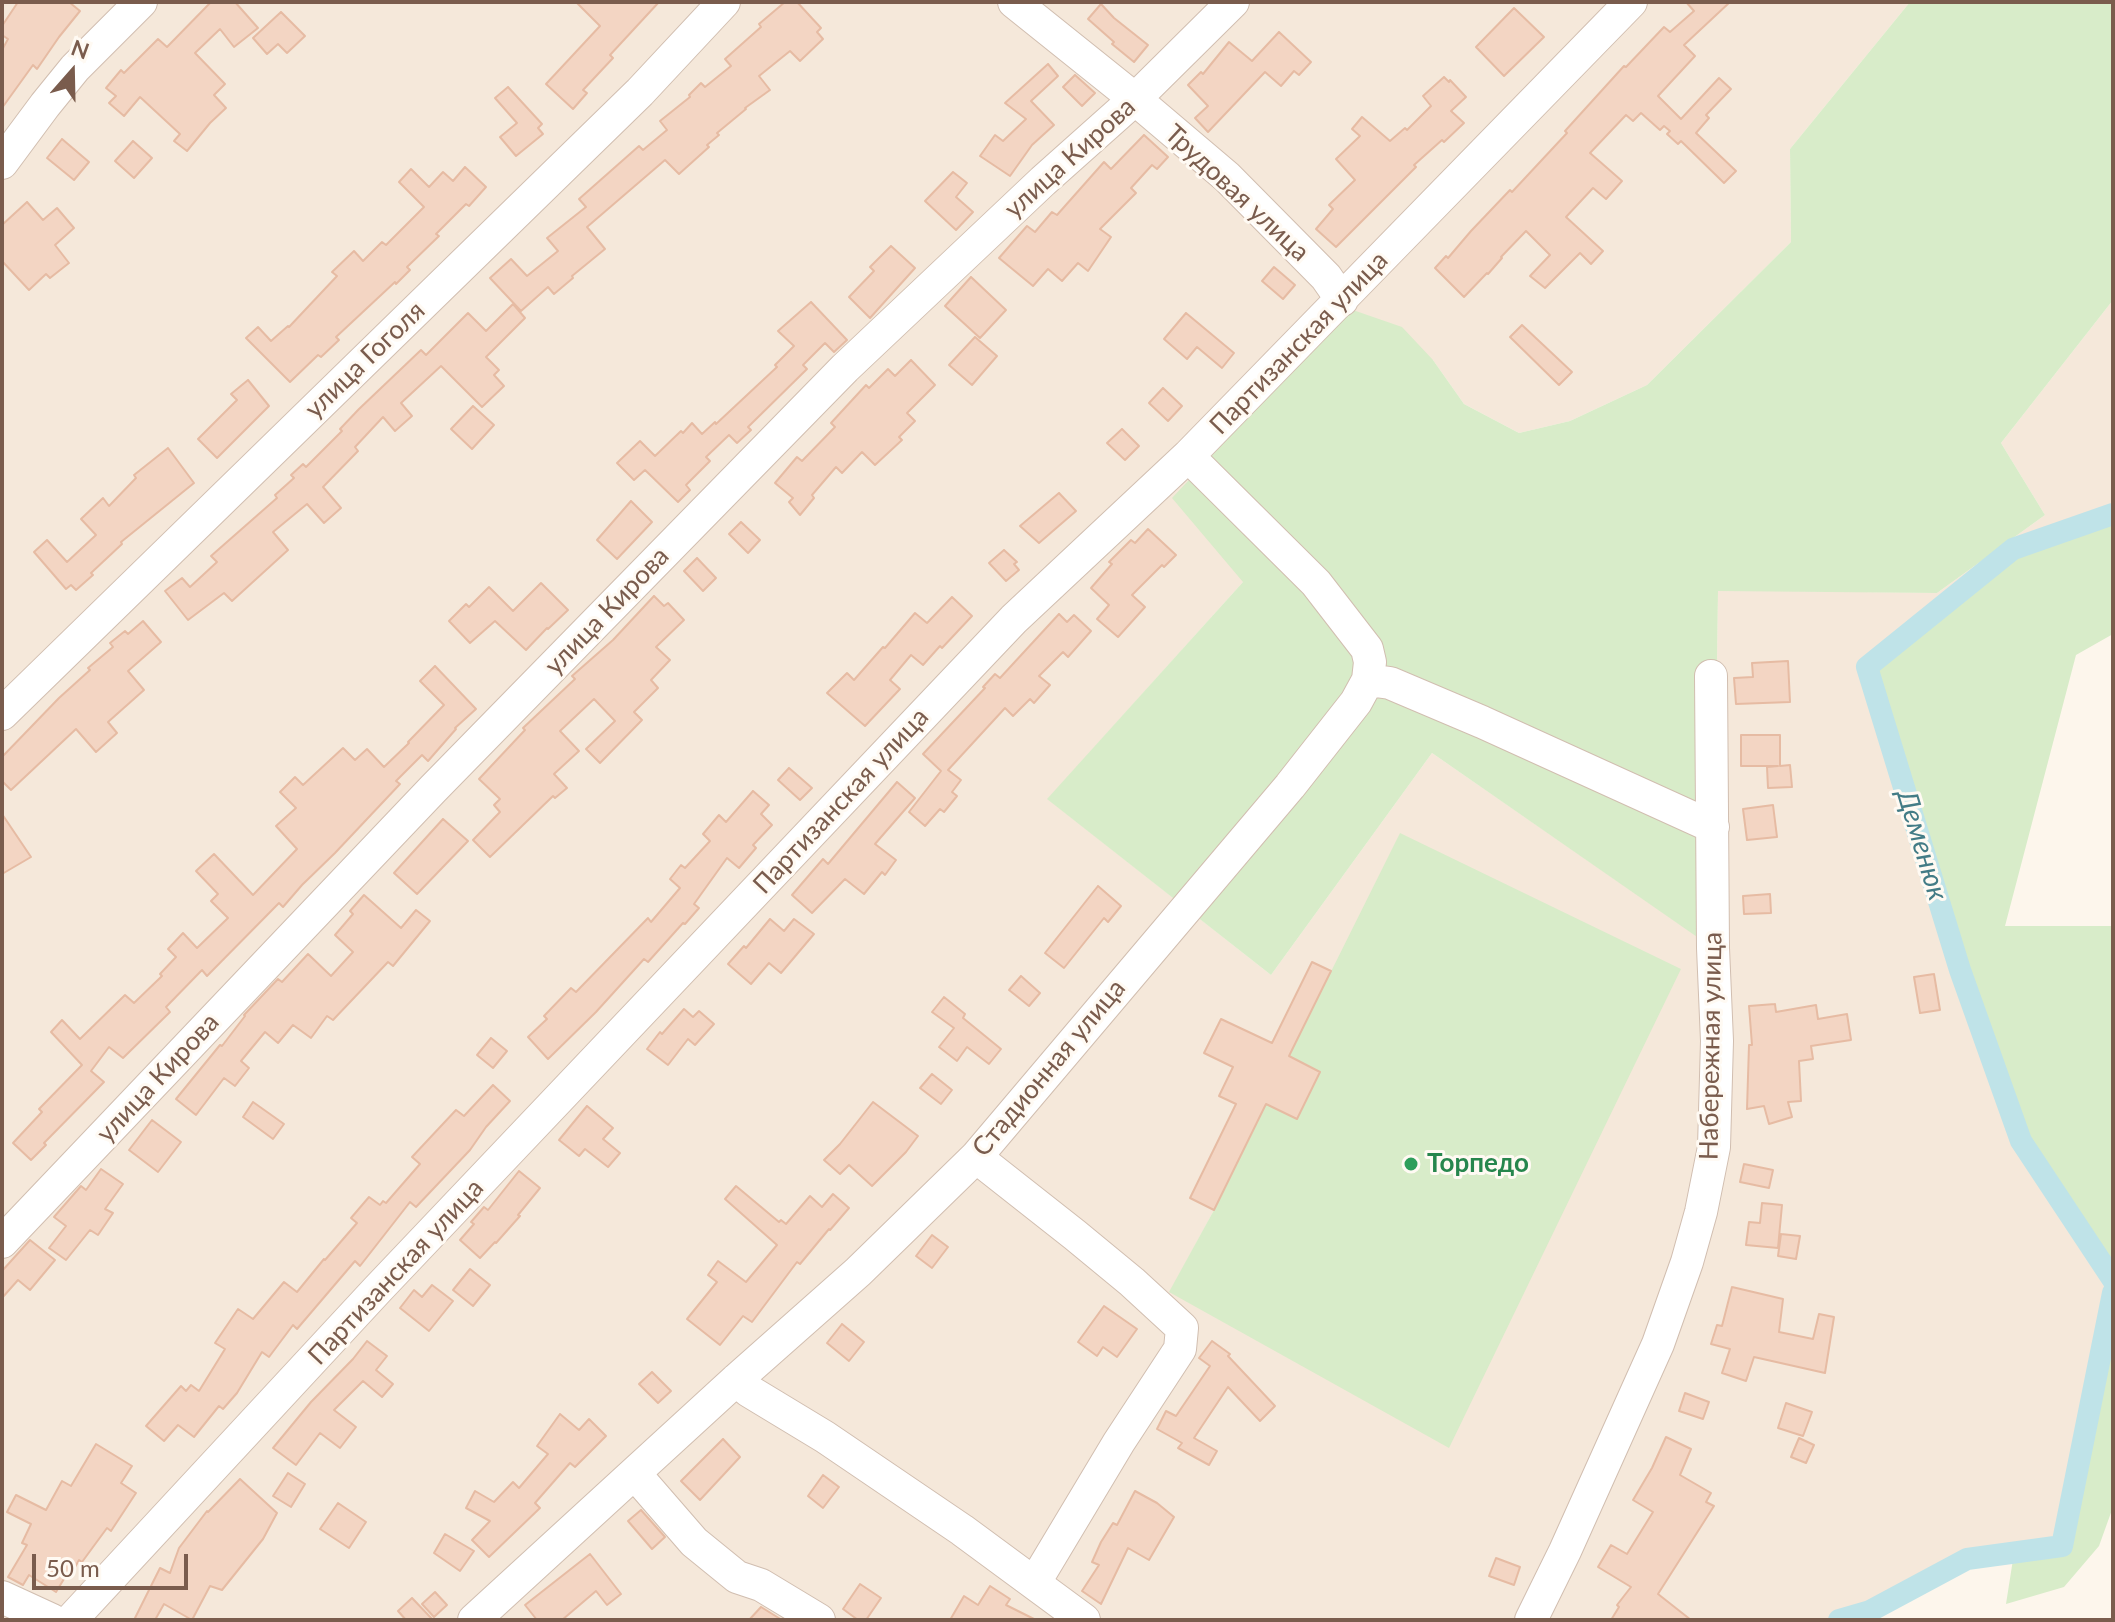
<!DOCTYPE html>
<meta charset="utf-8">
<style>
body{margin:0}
#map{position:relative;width:2115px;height:1622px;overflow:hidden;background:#fdf6ec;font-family:Lato,sans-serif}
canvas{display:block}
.frame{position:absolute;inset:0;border:4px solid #7a5c4d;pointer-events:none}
.north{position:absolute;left:32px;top:32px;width:80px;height:80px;-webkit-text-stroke:6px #fffaf3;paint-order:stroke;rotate:20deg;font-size:22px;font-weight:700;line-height:32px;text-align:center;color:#7a5c4d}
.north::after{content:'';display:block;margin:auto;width:28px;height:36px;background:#7a5c4d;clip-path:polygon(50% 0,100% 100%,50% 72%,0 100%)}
.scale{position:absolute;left:32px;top:1554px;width:156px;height:36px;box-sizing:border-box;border:4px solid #7a5c4d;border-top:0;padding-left:10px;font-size:24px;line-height:28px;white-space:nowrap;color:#7a5c4d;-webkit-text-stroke:6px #fffaf3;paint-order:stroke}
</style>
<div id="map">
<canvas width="2115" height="1622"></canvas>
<div class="frame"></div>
<div class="north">N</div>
<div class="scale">50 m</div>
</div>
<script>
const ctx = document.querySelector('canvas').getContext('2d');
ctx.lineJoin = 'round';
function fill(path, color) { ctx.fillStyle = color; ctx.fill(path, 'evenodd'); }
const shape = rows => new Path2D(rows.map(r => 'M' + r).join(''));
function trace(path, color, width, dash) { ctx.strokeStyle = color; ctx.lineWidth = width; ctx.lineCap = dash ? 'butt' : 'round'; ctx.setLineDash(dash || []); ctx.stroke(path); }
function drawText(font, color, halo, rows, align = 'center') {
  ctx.font = font + ' Lato,sans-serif'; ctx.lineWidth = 6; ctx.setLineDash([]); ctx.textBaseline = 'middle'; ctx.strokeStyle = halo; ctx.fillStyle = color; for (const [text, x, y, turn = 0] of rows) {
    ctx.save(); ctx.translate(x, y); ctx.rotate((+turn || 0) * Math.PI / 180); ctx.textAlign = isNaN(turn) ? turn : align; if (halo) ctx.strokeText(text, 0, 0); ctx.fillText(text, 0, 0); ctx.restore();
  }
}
fill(shape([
 [2,2,1910,2,1790,149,1791,242,1647,385,1570,421,1519,433,1464,404,1433,360,1243,582,1048,799,1271,975,1432,753,1713,947,1718,590,1937,593,2045,515,2001,443,2113,300,2113,514,2013,549,1867,667,1960,970,2021,1141,2113,1280,2113,1293,2062,1546,1967,1559,1870,1611,1839,1620,2,1620],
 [1681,969,1170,1292,1214,1210,1267,1104,1297,1119,1320,1072,1289,1057]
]), '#f5e8da');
fill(shape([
 [1910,2,2113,2,2113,300,2001,443,2045,515,1937,593,1718,591,1713,948,1432,753,1271,975,1047,799,1243,582,1172,498,1350,309,1402,327,1433,360,1464,404,1519,433,1570,421,1647,385,1791,242,1790,149],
 [2113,514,2113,634,2076,655,2005,926,2113,926,2113,1280,2021,1141,1960,970,1867,667,2013,549],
 [1400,833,1681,969,1449,1448,1169,1292,1214,1210,1266,1104,1297,1118,1289,1056],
 [2113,1293,2113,1507,2099,1546,2064,1587,2006,1604,2014,1553,2062,1546]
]), '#d8ecc9');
trace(shape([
 [2113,514,2013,549,1867,667,1960,970,2021,1141,2113,1280],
 [1839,1620,1870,1611,1967,1559,2062,1546,2113,1293]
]), '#bfe3e8', 22);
const building = shape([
 [18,2,69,2,80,11,59,37,37,69,33,65,2,108,2,50,8,39,2,35,2,26,18,2],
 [211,2,235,2,258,28,234,47,220,29,195,53,225,84,214,95,226,108,210,123,187,151,174,141,180,134,140,97,124,116,109,103,116,96,106,88,121,70,124,73,158,39,167,47,211,2],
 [576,2,659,2,610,55,613,58,583,90,587,93,573,109,546,84,600,26,576,2],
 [785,2,797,2,821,28,817,32,823,39,800,61,790,51,759,76,770,90,745,108,746,109,717,133,719,135,707,145,709,147,679,174,665,160,587,227,605,249,572,276,573,278,554,294,548,287,521,311,490,278,511,259,527,276,558,251,547,238,586,207,579,199,639,146,643,150,667,130,660,121,690,97,689,95,701,83,705,87,731,66,725,59,761,27,759,24,785,2],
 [1686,2,1730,2,1684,45,1695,56,1658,96,1681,119,1719,78,1731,89,1706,115,1709,118,1696,133,1736,171,1724,183,1681,141,1678,144,1667,134,1670,131,1664,126,1660,130,1641,113,1633,121,1626,115,1590,153,1622,181,1606,199,1593,188,1566,217,1603,251,1591,264,1580,253,1545,288,1530,276,1550,255,1526,231,1501,257,1502,258,1488,274,1487,273,1464,297,1435,268,1446,256,1448,258,1471,231,1510,190,1512,192,1567,133,1565,131,1624,66,1626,67,1664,27,1670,32,1694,11,1686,2],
 [1101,4,1114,18,1148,45,1134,62,1112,44,1114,42,1088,19,1101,4],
 [1514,8,1544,37,1504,76,1476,47,1514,8],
 [281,12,305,36,287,53,278,44,267,54,253,38,281,12],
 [1279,32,1311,62,1299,75,1294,71,1281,86,1265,72,1208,132,1195,118,1208,106,1188,85,1201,72,1203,74,1229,42,1252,61,1279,32],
 [1048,64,1058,76,1031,101,1054,125,1032,145,1010,176,980,156,995,135,1003,141,1026,119,1005,103,1048,64],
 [1075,75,1095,93,1082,106,1063,87,1075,75],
 [1444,77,1449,82,1450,80,1466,97,1451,111,1464,123,1444,142,1442,140,1414,165,1416,167,1336,247,1316,229,1333,209,1329,205,1355,180,1336,159,1360,136,1352,129,1362,117,1390,141,1405,128,1407,130,1431,106,1423,96,1444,77],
 [508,87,542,124,538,128,543,134,516,156,500,137,517,123,495,98,508,87],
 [1144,135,1168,157,1157,169,1152,165,1131,188,1136,193,1100,229,1111,237,1088,271,1078,263,1062,281,1048,269,1033,286,999,258,1027,226,1035,232,1052,212,1057,215,1104,162,1111,169,1144,135],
 [62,139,89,162,74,180,47,158,62,139],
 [133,141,152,158,134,178,115,161,133,141],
 [465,167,486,187,469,206,466,204,436,234,439,236,407,267,410,270,396,284,395,282,336,337,339,340,321,357,318,355,290,382,246,338,258,327,271,341,288,326,289,327,337,276,332,272,354,251,363,261,382,242,386,245,424,207,399,182,411,169,429,187,443,172,453,181,465,167],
 [953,172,967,183,956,197,973,212,956,230,925,201,953,172],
 [27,202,43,220,57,208,74,228,55,245,69,263,50,278,46,274,29,290,2,261,2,225,27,202],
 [891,246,915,268,870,318,849,297,874,271,870,267,891,246],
 [1274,267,1295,285,1283,299,1262,281,1274,267],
 [971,277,1006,310,980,338,945,306,971,277],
 [811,302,847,340,834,352,825,343,803,365,807,369,748,427,751,430,737,443,729,435,706,457,710,461,686,485,690,490,678,502,645,470,634,480,617,463,640,441,655,456,681,431,683,433,692,423,702,434,715,422,716,424,777,367,775,365,794,346,778,331,811,302],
 [513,304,525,318,486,357,499,370,494,375,504,386,482,407,441,366,401,403,412,416,395,431,383,417,355,447,358,451,323,487,341,508,324,523,307,504,273,532,288,550,232,601,224,593,188,620,165,591,182,578,190,587,217,562,211,556,277,498,275,495,294,478,291,475,303,464,306,467,342,431,340,429,359,409,421,350,426,355,468,313,486,331,513,304],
 [1186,313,1234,353,1222,368,1197,347,1187,359,1164,339,1186,313],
 [1522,325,1572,372,1559,385,1510,337,1522,325],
 [975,337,997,356,972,385,949,365,975,337],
 [911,360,935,385,907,413,915,421,899,437,902,440,875,465,862,452,842,473,836,467,812,495,814,498,800,515,789,502,793,498,775,483,797,457,802,461,835,427,831,423,866,385,869,388,888,369,895,376,911,360],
 [248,380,269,406,217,458,198,439,237,400,231,394,248,380],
 [1163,388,1182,406,1168,421,1149,403,1163,388],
 [473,406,494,425,472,449,451,429,473,406],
 [1122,429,1139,446,1125,460,1107,443,1122,429],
 [168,448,194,483,121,542,122,544,91,573,93,575,76,590,71,585,66,589,34,552,47,540,67,562,96,535,81,519,103,498,109,506,136,478,134,475,168,448],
 [1059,493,1076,511,1039,543,1020,526,1059,493],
 [631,501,652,522,617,559,597,540,631,501],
 [741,522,760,540,748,553,729,534,741,522],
 [1148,529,1176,555,1164,567,1162,565,1132,595,1145,607,1118,637,1097,619,1109,605,1091,588,1112,564,1109,562,1131,540,1135,543,1148,529],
 [1004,550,1017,562,1014,564,1019,570,1006,581,989,563,1004,550],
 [697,558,716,578,703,591,684,571,697,558],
 [541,583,568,610,548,629,547,628,526,650,495,621,470,643,449,621,466,604,469,607,489,587,513,611,541,583],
 [654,596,664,606,668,603,684,620,656,647,670,660,651,680,658,688,634,712,642,720,600,763,586,749,615,721,594,699,560,731,579,751,554,774,567,788,555,798,553,796,490,857,473,840,500,812,494,805,500,799,479,779,525,730,523,728,575,679,572,676,613,640,654,596],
 [952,597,972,616,942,648,940,646,923,665,911,655,890,680,900,689,865,726,827,693,847,673,854,680,883,647,885,648,915,613,927,623,952,597],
 [1059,614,1067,622,1074,615,1091,631,1068,657,1063,652,1039,676,1050,685,1034,703,1030,699,1013,716,1005,708,948,770,961,780,952,792,957,796,944,812,940,809,925,826,909,812,941,771,923,754,985,688,983,687,995,674,1000,678,1059,614],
 [143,621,161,642,128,671,144,690,108,722,117,733,96,752,76,729,11,790,2,781,2,757,59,698,90,670,88,668,113,647,110,643,125,631,128,634,143,621],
 [1788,661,1790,702,1736,704,1734,678,1753,677,1752,663,1788,661],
 [435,666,476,709,455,728,456,729,428,761,422,755,396,781,400,784,335,853,302,885,283,907,279,903,207,976,202,970,166,1007,170,1012,123,1058,109,1047,91,1071,104,1082,44,1143,46,1145,31,1160,13,1143,42,1112,39,1109,82,1065,51,1032,62,1020,80,1039,125,995,134,1003,162,976,160,974,176,957,168,949,183,933,197,948,228,918,211,901,218,894,196,871,214,854,253,895,297,849,276,826,296,808,280,792,295,777,303,785,343,748,355,760,367,749,384,767,409,743,408,742,444,705,420,681,435,666],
 [1741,735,1780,735,1780,766,1790,765,1792,787,1768,788,1767,767,1778,766,1741,766,1741,735],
 [789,768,812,788,800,800,778,780,789,768],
 [897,782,915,798,875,844,896,860,885,875,882,872,864,894,845,879,812,913,792,895,823,859,828,864,897,782],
 [753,791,769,805,761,814,772,825,753,845,756,848,739,868,727,858,694,904,699,908,685,924,683,923,648,962,644,959,596,1012,548,1059,528,1037,547,1019,544,1016,571,988,576,992,648,918,651,922,680,888,670,879,681,865,685,868,710,841,703,834,719,815,726,822,753,791],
 [1773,805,1777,837,1747,840,1743,809,1773,805],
 [2,814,31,857,2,874,2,814],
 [443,819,468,841,417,894,394,873,443,819],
 [1098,886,1121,906,1108,922,1104,918,1064,968,1045,953,1098,886],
 [1770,894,1771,913,1744,914,1743,896,1770,894],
 [364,895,401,928,416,910,430,921,393,966,388,962,333,1020,327,1016,311,1038,293,1025,278,1043,265,1032,241,1061,249,1068,235,1086,224,1078,196,1115,176,1099,220,1045,222,1046,245,1016,244,1015,278,979,282,982,308,954,331,976,353,952,335,935,353,914,350,911,364,895],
 [770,919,784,931,794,919,814,934,781,973,769,963,751,984,728,964,744,946,746,948,770,919],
 [1312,962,1331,971,1289,1056,1320,1072,1297,1119,1266,1104,1214,1210,1190,1198,1236,1104,1219,1096,1233,1067,1204,1053,1221,1019,1272,1043,1312,962],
 [1934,974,1940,1010,1920,1013,1914,977,1934,974],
 [1021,976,1040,993,1029,1006,1009,990,1021,976],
 [944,997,965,1014,963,1018,1001,1049,989,1064,967,1047,957,1061,939,1047,954,1028,932,1012,944,997],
 [1775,1004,1776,1012,1816,1005,1818,1019,1847,1014,1851,1040,1811,1046,1813,1059,1799,1061,1801,1101,1788,1102,1792,1117,1769,1124,1764,1106,1747,1109,1749,1045,1752,1045,1749,1006,1775,1004],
 [684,1009,693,1017,699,1011,714,1024,695,1045,688,1039,668,1065,647,1049,660,1032,662,1034,684,1009],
 [491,1038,507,1051,493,1068,477,1055,491,1038],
 [932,1074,952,1090,941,1104,920,1088,932,1074],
 [493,1085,510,1101,486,1127,470,1150,416,1207,410,1202,360,1266,355,1261,297,1329,293,1325,269,1357,262,1352,237,1393,223,1409,219,1406,194,1437,178,1425,164,1441,146,1426,181,1386,186,1391,191,1385,199,1391,225,1349,215,1343,238,1309,253,1319,284,1282,297,1292,324,1259,325,1260,357,1223,351,1218,369,1197,380,1205,383,1201,386,1203,420,1164,412,1157,456,1110,464,1116,493,1085],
 [253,1102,284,1124,273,1139,243,1117,253,1102],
 [873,1102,918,1136,906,1152,872,1186,849,1165,840,1174,824,1160,840,1144,873,1102],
 [587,1106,613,1128,603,1139,620,1153,608,1167,585,1149,579,1156,559,1140,587,1106],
 [152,1120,181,1142,158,1172,129,1150,152,1120],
 [1744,1164,1773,1170,1769,1188,1740,1182,1744,1164],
 [101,1169,123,1184,105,1209,113,1213,98,1235,90,1230,66,1260,49,1248,66,1226,54,1217,81,1186,86,1190,101,1169],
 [519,1171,540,1188,518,1215,520,1216,496,1243,495,1242,480,1258,460,1240,474,1224,471,1222,484,1207,488,1210,519,1171],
 [736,1186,779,1222,781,1220,786,1224,810,1196,822,1207,833,1194,849,1208,830,1230,829,1229,800,1264,797,1262,752,1322,743,1316,720,1345,687,1319,717,1282,708,1275,718,1261,746,1282,777,1245,725,1199,736,1186],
 [1762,1203,1782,1205,1778,1248,1746,1245,1749,1222,1760,1223,1762,1203],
 [1781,1234,1800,1236,1796,1259,1778,1256,1781,1234],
 [932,1235,948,1247,932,1268,916,1256,932,1235],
 [30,1240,55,1260,30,1290,18,1280,2,1298,2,1271,30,1240],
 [470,1269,490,1285,473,1306,453,1290,470,1269],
 [432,1285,453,1301,429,1331,400,1308,414,1290,422,1297,432,1285],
 [1732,1287,1783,1299,1779,1332,1813,1339,1819,1314,1834,1317,1825,1373,1754,1357,1746,1381,1722,1373,1730,1349,1711,1344,1717,1325,1722,1326,1732,1287],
 [1104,1306,1137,1329,1117,1357,1103,1347,1097,1356,1078,1342,1104,1306],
 [842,1324,864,1342,849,1361,827,1343,842,1324],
 [367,1341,387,1356,376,1370,393,1384,382,1397,363,1381,334,1410,356,1427,340,1448,320,1433,296,1465,273,1448,311,1402,353,1359,367,1341],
 [1212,1341,1230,1354,1228,1356,1275,1406,1260,1421,1228,1387,1194,1438,1217,1451,1209,1465,1178,1448,1182,1443,1157,1429,1166,1411,1176,1416,1210,1366,1199,1358,1212,1341],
 [652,1372,671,1391,658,1403,639,1384,652,1372],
 [1685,1393,1709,1402,1703,1419,1679,1411,1685,1393],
 [1786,1403,1812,1412,1803,1436,1778,1428,1786,1403],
 [560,1414,579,1430,589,1419,606,1436,575,1467,570,1463,535,1503,540,1508,489,1557,472,1540,490,1521,466,1508,475,1491,494,1502,513,1482,519,1488,548,1454,537,1446,560,1414],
 [1666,1437,1691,1449,1680,1475,1711,1493,1706,1502,1714,1506,1658,1594,1691,1620,1611,1620,1619,1607,1617,1605,1631,1587,1598,1567,1611,1545,1627,1554,1653,1512,1633,1500,1652,1468,1666,1437],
 [1799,1438,1814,1445,1806,1463,1791,1457,1799,1438],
 [723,1439,740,1457,700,1500,681,1481,723,1439],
 [96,1444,132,1466,121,1483,136,1493,111,1531,107,1528,82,1562,79,1560,70,1576,67,1574,56,1592,29,1575,23,1585,8,1577,27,1545,22,1543,31,1524,7,1512,16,1495,46,1510,62,1481,71,1486,96,1444],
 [288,1473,305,1484,291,1507,273,1496,288,1473],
 [823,1475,839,1487,823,1508,808,1496,823,1475],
 [240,1479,277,1513,263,1539,222,1590,210,1586,192,1620,164,1604,155,1620,134,1620,160,1568,170,1573,179,1548,207,1511,208,1512,240,1479],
 [1135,1491,1157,1503,1174,1517,1149,1560,1128,1548,1101,1604,1082,1591,1099,1565,1092,1562,1101,1542,1113,1523,1117,1525,1135,1491],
 [338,1503,366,1522,349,1548,320,1529,338,1503],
 [641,1510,665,1537,652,1549,628,1521,641,1510],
 [445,1534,474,1551,460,1571,434,1553,445,1534],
 [590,1554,621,1594,607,1605,596,1591,562,1620,537,1620,525,1605,590,1554],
 [1496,1558,1520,1567,1514,1585,1489,1576,1496,1558],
 [860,1584,881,1598,866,1620,858,1620,843,1609,860,1584],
 [990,1586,1010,1599,1006,1605,1036,1620,950,1620,964,1596,978,1605,990,1586],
 [435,1592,447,1605,434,1617,422,1604,435,1592],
 [412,1598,433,1620,406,1620,398,1611,412,1598],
 [761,1607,782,1620,749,1620,761,1607]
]);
fill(building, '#f3d5c3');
trace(building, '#e6bba3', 2);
const minor = shape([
 [1014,2,1135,99,1227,177,1326,277,1342,300],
 [2,163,45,105,75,68,141,2],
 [1368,680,1390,683,1482,722,1713,827],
 [2,714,640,92,724,2],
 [976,1157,1075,1235,1132,1282,1182,1328,1180,1349,1119,1442,1035,1582],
 [2,1242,433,789,845,368,1043,181,1135,99,1233,2],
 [736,1380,749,1391,825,1437,962,1530,1084,1620],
 [635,1474,694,1542,737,1577,761,1585,819,1620],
 [2,1597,52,1620],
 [71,1620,377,1290,1014,619,1188,456,1631,2],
 [474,1620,736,1380,858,1272,976,1157,1290,786,1356,702,1368,680,1370,662,1367,649,1316,583,1188,456],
 [1531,1620,1565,1551,1658,1344,1687,1262,1701,1212,1714,1147,1717,1041,1713,948,1711,676]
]);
trace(minor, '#d1beb0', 34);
trace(minor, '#fff', 32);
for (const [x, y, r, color] of [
 [1411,1164,8,"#2e9e5b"]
]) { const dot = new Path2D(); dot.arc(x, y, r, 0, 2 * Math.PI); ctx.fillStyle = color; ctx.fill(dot); trace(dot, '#fffaf3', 3); }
drawText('26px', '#7a5c4d', '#fffaf3', [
 ["улица Кирова",1070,158,-42],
 ["Трудовая улица",1237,193,43],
 ["Партизанская улица",1299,343,-46],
 ["улица Гоголя",365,360,-44],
 ["улица Кирова",607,611,-46],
 ["Партизанская улица",841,801,-47],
 ["Набережная улица",1711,1046,-89],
 ["Стадионная улица",1049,1068,-50],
 ["улица Кирова",158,1078,-47],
 ["Партизанская улица",396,1272,-47]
]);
drawText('bold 26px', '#27864d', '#fffaf3', [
 ["Торпедо",1427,1164]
], 'left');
drawText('italic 28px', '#437c86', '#fffaf3', [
 ["Деменюк",1922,845,73]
]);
</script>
